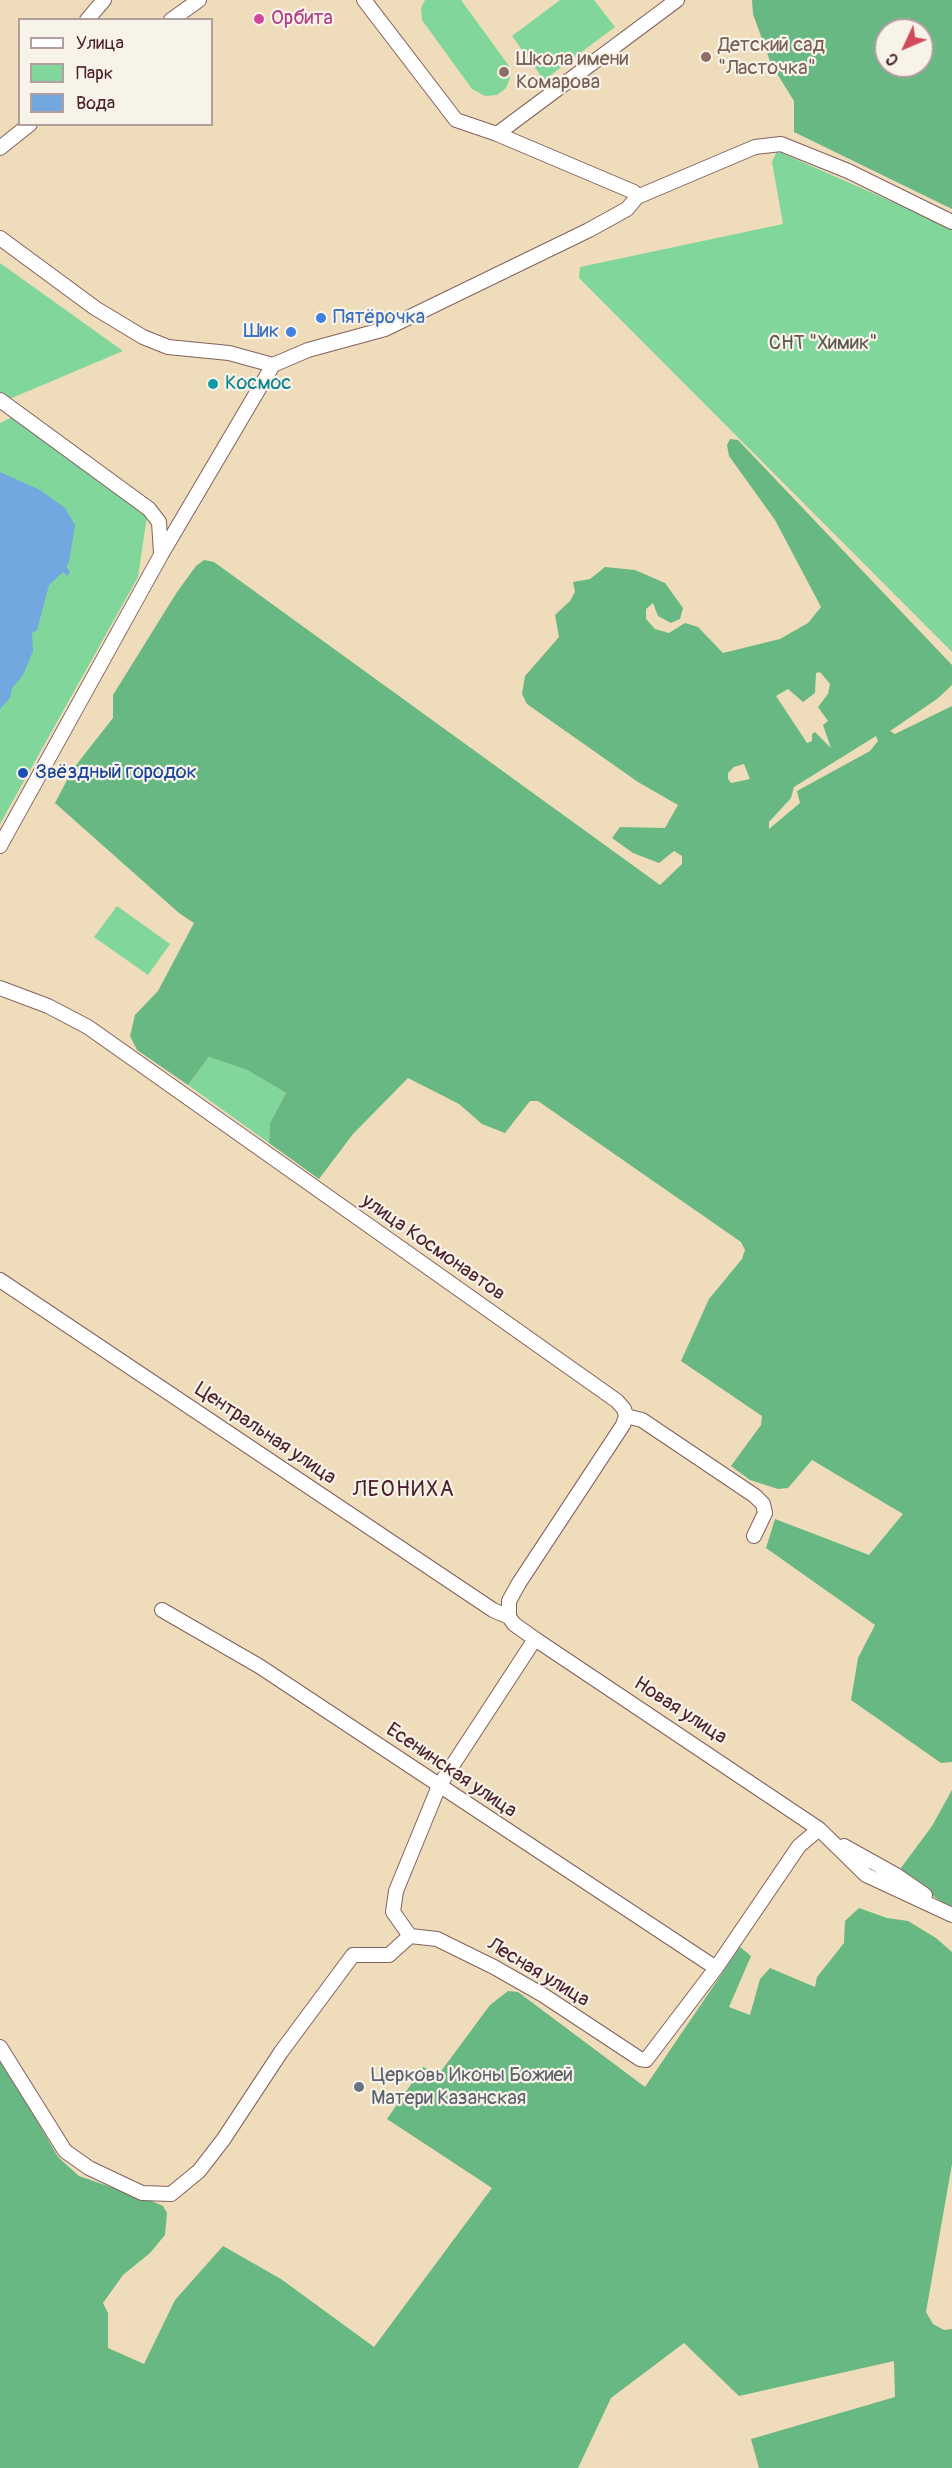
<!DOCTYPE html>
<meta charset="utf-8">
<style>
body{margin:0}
#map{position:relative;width:952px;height:2468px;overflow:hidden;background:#eedcba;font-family:Pangolin,sans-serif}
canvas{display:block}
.legend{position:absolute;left:18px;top:18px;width:195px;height:108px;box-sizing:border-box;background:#f7f3e8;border:2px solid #b29e9c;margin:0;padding:8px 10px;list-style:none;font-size:18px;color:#4a1f2b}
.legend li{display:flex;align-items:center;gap:12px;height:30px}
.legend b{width:30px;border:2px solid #b29e9c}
.north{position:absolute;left:874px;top:18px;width:60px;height:60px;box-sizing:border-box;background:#f7f3e8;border:2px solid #b29e9c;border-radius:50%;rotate:226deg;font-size:16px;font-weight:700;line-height:24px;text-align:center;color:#4a1f2b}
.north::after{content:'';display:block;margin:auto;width:21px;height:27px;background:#d1495b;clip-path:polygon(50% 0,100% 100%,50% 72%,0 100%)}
</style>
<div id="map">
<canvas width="952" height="2468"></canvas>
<ul class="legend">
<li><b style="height:8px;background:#fff"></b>Улица</li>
<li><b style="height:16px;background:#81d79b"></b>Парк</li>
<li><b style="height:16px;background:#73a7df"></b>Вода</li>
</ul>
<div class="north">С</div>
</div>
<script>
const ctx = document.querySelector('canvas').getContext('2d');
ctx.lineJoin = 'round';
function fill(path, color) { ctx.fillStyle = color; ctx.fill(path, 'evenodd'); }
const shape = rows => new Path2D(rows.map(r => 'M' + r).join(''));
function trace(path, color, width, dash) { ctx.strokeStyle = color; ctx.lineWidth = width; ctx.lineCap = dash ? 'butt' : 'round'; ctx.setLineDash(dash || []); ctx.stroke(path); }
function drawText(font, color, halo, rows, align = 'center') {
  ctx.font = font + ' Pangolin,sans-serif'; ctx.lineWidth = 4.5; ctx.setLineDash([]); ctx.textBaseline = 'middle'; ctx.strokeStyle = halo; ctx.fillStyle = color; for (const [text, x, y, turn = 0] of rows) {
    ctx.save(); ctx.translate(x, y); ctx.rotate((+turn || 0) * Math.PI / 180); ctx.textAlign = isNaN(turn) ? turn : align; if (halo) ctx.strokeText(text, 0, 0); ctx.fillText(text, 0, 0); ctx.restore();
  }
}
fill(shape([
 [425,0,461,0,509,66,510,78,506,88,497,95,485,96,472,89,422,20,421,8],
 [560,0,594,0,615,27,544,80,512,36],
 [777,151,952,228,952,652,579,278,580,267,783,224,772,162],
 [0,263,123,351,0,403],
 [12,417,147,516,138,577,0,824,0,423],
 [117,906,170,944,148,975,94,937],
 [209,1057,247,1070,286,1093,270,1123,269,1143,188,1085]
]), '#81d79b');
fill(shape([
 [752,0,952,0,952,209,794,132,794,101,771,64,753,14],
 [886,30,922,30,922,66,886,66],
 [730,439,738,440,952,665,952,685,937,699,890,731,895,734,952,706,952,1762,941,1763,851,1700,858,1658,875,1625,766,1548,775,1519,869,1555,903,1514,812,1460,788,1488,778,1489,750,1480,731,1466,761,1425,762,1416,681,1361,709,1299,742,1259,745,1250,741,1242,538,1101,530,1101,505,1133,482,1124,459,1104,408,1078,353,1134,319,1179,269,1143,270,1123,286,1093,247,1070,209,1057,188,1085,137,1050,130,1036,135,1015,158,991,194,923,179,913,55,803,73,769,113,718,113,695,177,592,196,566,204,560,214,562,660,885,682,864,682,856,674,851,659,863,633,853,612,838,620,827,665,828,678,805,638,782,527,704,522,694,525,676,559,637,555,615,570,601,575,592,573,582,590,579,605,567,635,570,665,583,683,608,680,619,671,623,658,616,653,603,646,609,646,619,655,629,669,633,685,623,698,627,723,653,780,639,808,623,821,607,775,520,729,456,727,445],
 [820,672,830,684,828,694,818,707,828,721,823,725,831,748,815,732,812,734,812,741,807,743,776,696,788,689,803,702,815,693,816,673],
 [876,736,878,741,870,751,797,791,800,803,769,829,769,822,791,798,794,787],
 [744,764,750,779,731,783,728,779,728,773,734,767],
 [952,1790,952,1909,898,1872,932,1826],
 [859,1908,887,1918,908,1921,936,1938,952,1952,952,2164,926,2312,933,2324,944,2330,952,2329,952,2468,759,2468,751,2439,895,2397,894,2361,739,2396,684,2343,611,2398,578,2468,0,2468,0,2057,58,2157,79,2176,154,2202,163,2206,167,2213,165,2235,150,2253,123,2275,103,2303,108,2313,108,2348,144,2364,175,2300,223,2246,281,2279,374,2347,492,2188,387,2119,423,2067,439,2074,490,2005,508,1991,518,1992,645,2087,740,1947,751,1956,729,2007,750,2015,760,1979,770,1968,815,1987,817,1977,844,1943,845,1921]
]), '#68b883');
fill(shape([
 [0,472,40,490,65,508,75,525,69,562,66,566,70,572,67,576,63,572,49,585,37,630,32,633,33,651,23,675,12,688,10,698,0,709]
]), '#73a7df');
const minor = shape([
 [364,0,456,120,497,134,634,192,637,197],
 [87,20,104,0],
 [171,20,199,0],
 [497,134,677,0],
 [0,148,30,124],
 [0,238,95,308,143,337,168,347,229,353,273,365],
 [0,400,149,509,159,522,161,553],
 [0,846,161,555,273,365,308,350,385,329,589,230,627,209,637,197,755,147,781,144,848,171,952,222],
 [0,988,48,1006,88,1027,617,1401,624,1409,626,1416],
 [0,1280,493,1610,509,1617],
 [626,1416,623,1425,519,1583,509,1601,509,1617,514,1624,535,1639,819,1829,866,1875,952,1915],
 [626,1416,642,1420,755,1496,763,1504,765,1513,754,1536],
 [162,1610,259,1666,716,1968],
 [844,1846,896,1875,925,1895],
 [410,1936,437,1939,494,1967,543,1995,640,2059,646,2060,716,1968,799,1846,819,1829],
 [410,1936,393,1912,396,1891,439,1786,535,1639],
 [0,2047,65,2151,89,2168,142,2193,171,2194,199,2171,223,2140,281,2052,353,1955,389,1955,410,1936]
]);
trace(minor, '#83615d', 16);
trace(minor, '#fff', 14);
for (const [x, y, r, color] of [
 [259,19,6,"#d1479c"],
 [706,57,6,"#8d6e63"],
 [504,72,6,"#8d6e63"],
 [321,318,6,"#3f7fe0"],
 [291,332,6,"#3f7fe0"],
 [213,384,6,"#0f9aa8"],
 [23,773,6,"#1a4fb4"],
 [359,2087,6,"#6b7280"]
]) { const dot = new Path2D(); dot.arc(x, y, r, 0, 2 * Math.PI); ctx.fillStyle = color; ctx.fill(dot); trace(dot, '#f7f3e8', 2); }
drawText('20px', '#b23c85', '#f7f3e8', [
 ["Орбита",271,19]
], 'left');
drawText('20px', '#785e54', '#f7f3e8', [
 ["Детский сад",718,46],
 ["\"Ласточка\"",718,69],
 ["Школа имени",516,60],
 ["Комарова",516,83]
], 'left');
drawText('20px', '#366cbe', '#f7f3e8', [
 ["Пятёрочка",333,318],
 ["Шик",279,332,"right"]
], 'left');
drawText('20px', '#5a564d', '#f7f3e8', [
 ["СНТ \"Химик\"",823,344]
]);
drawText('20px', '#0d838f', '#f7f3e8', [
 ["Космос",225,384]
], 'left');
drawText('20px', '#164399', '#f7f3e8', [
 ["Звёздный городок",35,773]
], 'left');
drawText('20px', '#4a1f2b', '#f7f3e8', [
 ["улица Космонавтов",433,1248,35],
 ["Центральная улица",265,1434,34],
 ["Новая улица",680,1711,33],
 ["Есенинская улица",451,1771,34],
 ["Лесная улица",538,1973,31]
]);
drawText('20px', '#5b616d', '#f7f3e8', [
 ["Церковь Иконы Божией",371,2076],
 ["Матери Казанская",371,2099]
], 'left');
ctx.letterSpacing = '1.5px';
drawText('22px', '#4a1f2b', '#f7f3e8', [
 ["ЛЕОНИХА",404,1490]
]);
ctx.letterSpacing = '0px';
</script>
